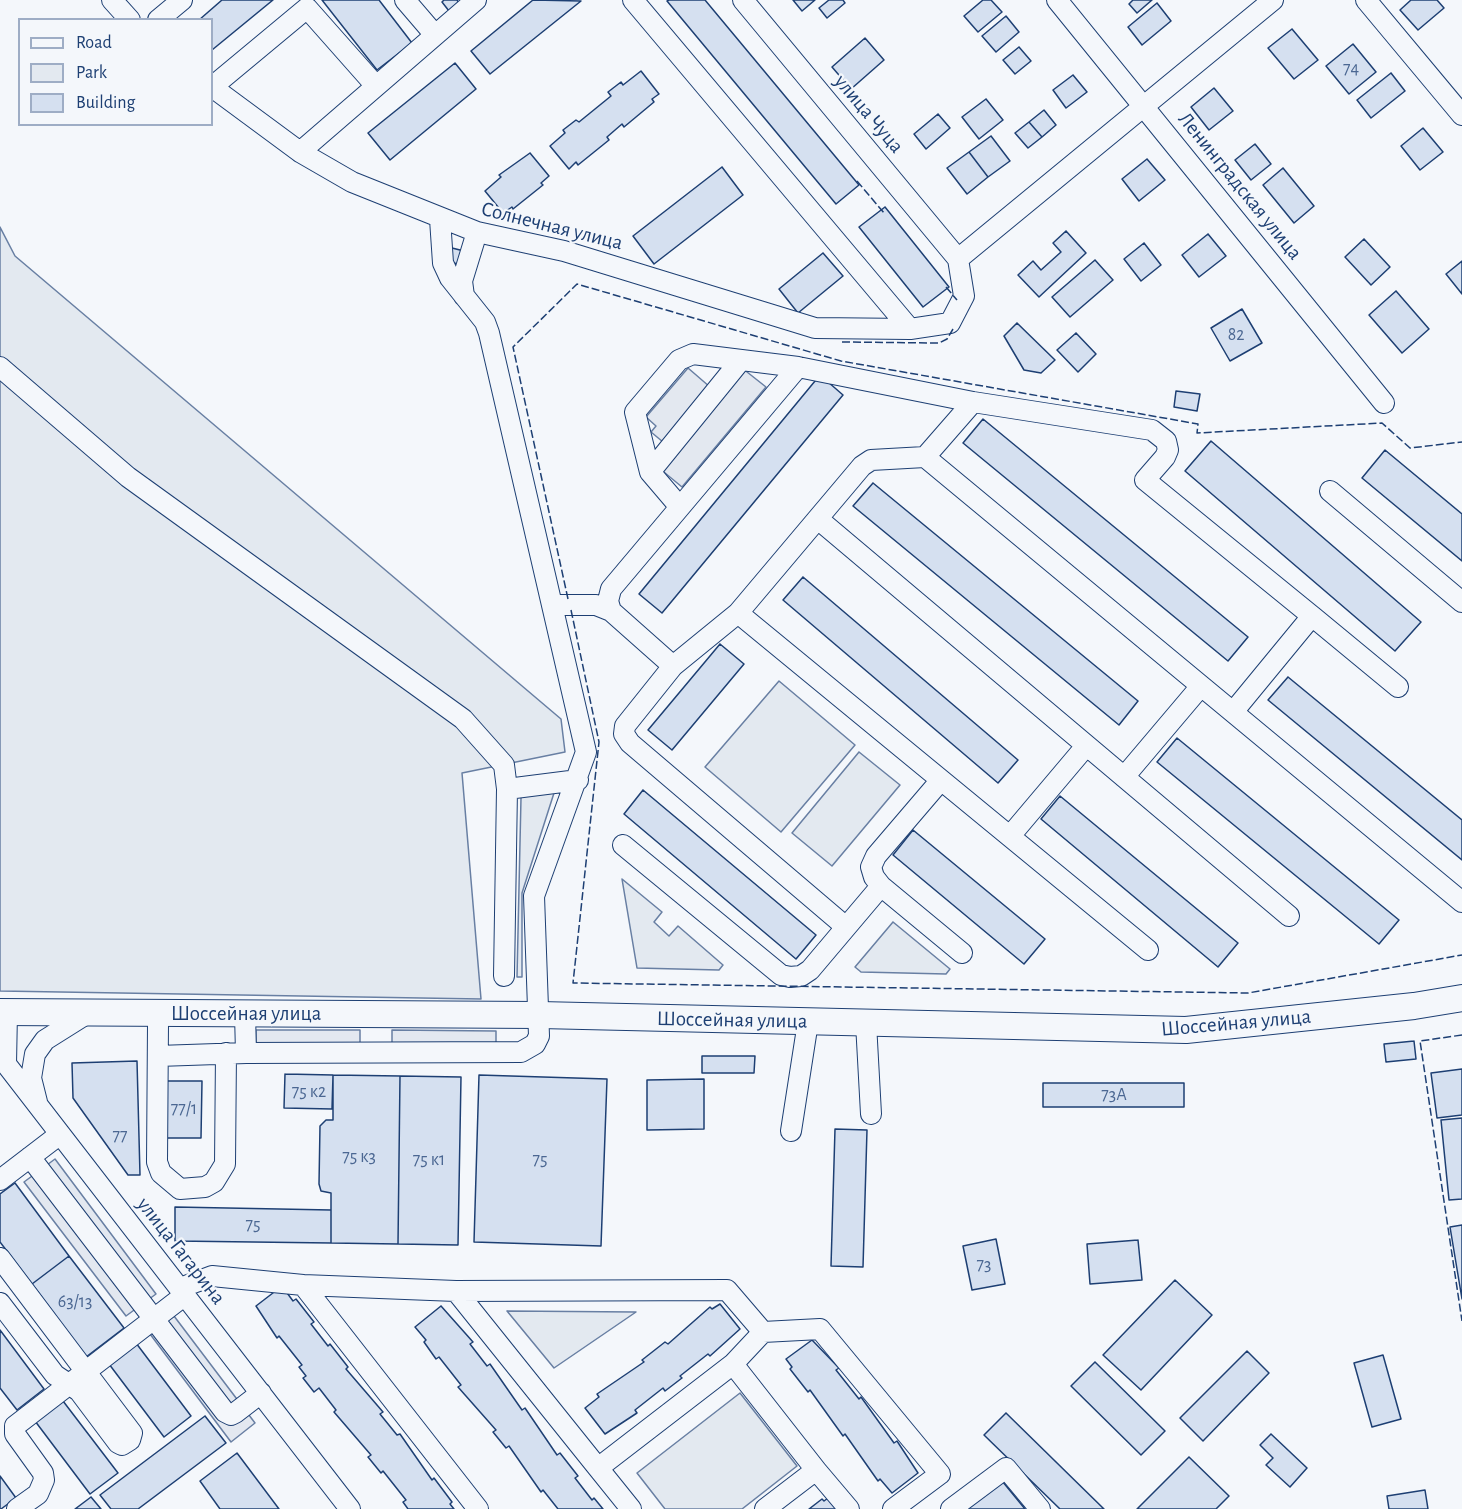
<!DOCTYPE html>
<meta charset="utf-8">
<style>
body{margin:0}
#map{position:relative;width:1462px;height:1509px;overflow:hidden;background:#f4f7fb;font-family:"Alegreya Sans",sans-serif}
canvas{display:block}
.legend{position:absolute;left:18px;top:18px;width:195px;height:108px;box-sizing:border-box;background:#f4f7fb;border:2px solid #9eadc5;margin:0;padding:8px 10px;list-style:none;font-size:18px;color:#1d3f73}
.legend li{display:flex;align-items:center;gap:12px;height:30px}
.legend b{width:30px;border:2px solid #9eadc5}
</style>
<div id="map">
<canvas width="1462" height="1509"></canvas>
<ul class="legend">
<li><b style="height:8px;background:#f4f7fb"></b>Road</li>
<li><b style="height:16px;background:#e3e9f0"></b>Park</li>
<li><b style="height:16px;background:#d5e0f0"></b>Building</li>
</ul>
</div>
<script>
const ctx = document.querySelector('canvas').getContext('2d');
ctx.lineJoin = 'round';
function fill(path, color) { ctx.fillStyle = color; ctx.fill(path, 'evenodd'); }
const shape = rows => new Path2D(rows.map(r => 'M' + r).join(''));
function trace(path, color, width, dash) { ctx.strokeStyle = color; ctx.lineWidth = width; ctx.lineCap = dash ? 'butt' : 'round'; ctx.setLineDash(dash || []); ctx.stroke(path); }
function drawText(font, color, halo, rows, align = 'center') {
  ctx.font = font + ' "Alegreya Sans",sans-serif'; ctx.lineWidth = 4.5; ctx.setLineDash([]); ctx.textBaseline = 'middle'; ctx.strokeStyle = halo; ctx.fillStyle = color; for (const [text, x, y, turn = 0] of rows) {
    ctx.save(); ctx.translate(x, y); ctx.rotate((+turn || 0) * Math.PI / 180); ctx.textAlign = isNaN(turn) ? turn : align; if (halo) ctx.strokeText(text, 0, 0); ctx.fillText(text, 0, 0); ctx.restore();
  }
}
const green = shape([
 [0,227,15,256,561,719,565,752,462,773,481,999,0,991,0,227],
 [779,681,855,745,781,832,705,767,779,681],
 [859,752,900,785,832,866,792,833,859,752],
 [554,793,522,893,522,977,517,977,521,798,522,796,554,793],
 [622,879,662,912,654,922,669,936,678,926,723,965,719,970,637,968,622,879],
 [893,922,950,969,946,974,861,972,855,967,893,922],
 [507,1311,636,1312,554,1368,507,1311],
 [740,1393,797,1466,742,1509,665,1509,637,1473,740,1393]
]);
fill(green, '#e3e9f0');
trace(green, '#687fa3', 1.5);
const parking = shape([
 [688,368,710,387,663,442,651,432,656,426,646,417,688,368],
 [742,368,766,387,682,487,659,468,742,368],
 [256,1030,360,1030,360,1045,256,1045,256,1030],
 [392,1030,496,1031,496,1044,392,1044,392,1030],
 [55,1159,156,1294,126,1316,24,1182,55,1159],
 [174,1316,255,1423,231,1442,150,1334,174,1316]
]);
fill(parking, '#e3e8f0');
trace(parking, '#687fa3', 1.5);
const building = shape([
 [222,0,273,0,212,50,212,20,199,20,222,0],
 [322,0,379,0,412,43,377,70,322,0],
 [444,0,457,0,459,3,449,11,442,2,444,0],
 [533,0,581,1,490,74,471,51,533,0],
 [669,0,705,0,859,185,836,204,667,1,669,0],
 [793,0,815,0,802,11,793,0],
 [829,0,843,0,845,3,827,18,819,8,829,0],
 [983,0,991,0,1002,12,978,32,964,16,983,0],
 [1133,0,1152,0,1137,13,1129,4,1133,0],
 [1411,0,1437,0,1444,8,1418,30,1400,10,1411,0],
 [1157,3,1171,21,1142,45,1128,27,1157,3],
 [1006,16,1019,32,996,52,982,36,1006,16],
 [1292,29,1318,60,1294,79,1268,48,1292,29],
 [865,38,884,60,851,89,832,67,865,38],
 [1353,44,1376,72,1349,94,1326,66,1353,44],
 [1019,47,1031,61,1015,74,1003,60,1019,47],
 [455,63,476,89,390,160,368,133,455,63],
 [641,71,659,94,652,99,654,102,624,127,622,124,607,137,609,140,578,165,576,162,569,169,550,146,565,133,563,130,576,120,579,122,611,96,608,92,621,82,623,85,641,71],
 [1391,73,1405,91,1371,118,1357,100,1391,73],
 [1073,75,1087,92,1066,108,1053,90,1073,75],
 [1214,88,1233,111,1209,130,1191,107,1214,88],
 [986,99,1003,120,979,139,962,117,986,99],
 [1044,110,1056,125,1042,137,1029,122,1044,110],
 [938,114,950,128,926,149,914,134,938,114],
 [1029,122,1042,137,1028,148,1015,133,1029,122],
 [1423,128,1443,152,1420,170,1401,146,1423,128],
 [991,136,1010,161,988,177,969,152,991,136],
 [1255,144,1271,164,1251,180,1235,160,1255,144],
 [969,152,988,177,967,194,947,168,969,152],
 [530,153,549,176,541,183,543,185,513,209,512,207,503,213,485,191,501,177,499,175,530,153],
 [1147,159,1165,180,1139,201,1122,179,1147,159],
 [722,167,743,195,654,264,633,236,722,167],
 [1283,168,1314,206,1294,223,1263,185,1283,168],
 [885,207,949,287,923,307,859,227,885,207],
 [1066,231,1086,253,1039,297,1018,275,1033,261,1041,270,1061,252,1053,243,1066,231],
 [1208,234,1226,256,1199,277,1182,255,1208,234],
 [1364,239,1390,267,1371,285,1345,257,1364,239],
 [1144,243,1161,265,1141,281,1124,259,1144,243],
 [452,248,464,251,460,265,448,261,452,248],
 [823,253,843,276,798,313,779,289,823,253],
 [1095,260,1113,280,1070,317,1052,297,1095,260],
 [1462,261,1462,294,1446,274,1462,261],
 [1396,291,1429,329,1402,353,1369,315,1396,291],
 [1242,309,1262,343,1230,361,1211,328,1242,309],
 [1017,323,1055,360,1041,373,1024,370,1004,336,1017,323],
 [1076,333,1096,354,1078,372,1057,350,1076,333],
 [820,375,843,395,662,613,639,594,820,375],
 [1176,391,1200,394,1197,411,1174,407,1176,391],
 [983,419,1248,637,1228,661,963,443,983,419],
 [1211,441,1421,622,1395,651,1185,471,1211,441],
 [1385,450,1462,514,1462,561,1362,478,1385,450],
 [873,483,1138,701,1119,725,853,506,873,483],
 [803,577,1018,760,998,783,783,600,803,577],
 [720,644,744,664,672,750,648,730,720,644],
 [1288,677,1462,820,1462,860,1268,700,1288,677],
 [1177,738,1399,920,1379,944,1157,762,1177,738],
 [643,790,816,935,796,959,624,814,643,790],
 [1060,796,1238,943,1218,967,1041,819,1060,796],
 [913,830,1045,939,1024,964,893,855,913,830],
 [1414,1041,1416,1059,1386,1062,1384,1044,1414,1041],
 [702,1056,755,1056,754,1073,702,1073,702,1056],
 [137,1061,140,1175,128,1175,73,1098,72,1063,137,1061],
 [1462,1069,1462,1115,1437,1118,1431,1073,1462,1069],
 [285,1074,333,1075,332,1109,284,1108,285,1074],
 [333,1075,400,1076,398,1244,331,1243,331,1193,321,1191,319,1184,320,1126,326,1120,333,1120,333,1075],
 [479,1075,607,1079,601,1246,474,1242,479,1075],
 [400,1076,461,1077,458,1245,398,1244,400,1076],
 [704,1079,704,1129,647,1130,647,1080,704,1079],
 [167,1081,202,1081,201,1138,166,1138,167,1081],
 [1043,1083,1184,1083,1184,1107,1043,1107,1043,1083],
 [1462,1118,1462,1199,1449,1200,1441,1120,1462,1118],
 [835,1129,867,1130,863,1267,831,1266,835,1129],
 [15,1183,69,1256,32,1284,0,1242,0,1194,15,1183],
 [175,1207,331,1210,331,1243,175,1241,175,1207],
 [1462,1225,1462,1299,1450,1227,1462,1225],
 [996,1239,1005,1284,972,1290,963,1246,996,1239],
 [1138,1240,1142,1280,1090,1284,1087,1244,1138,1240],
 [69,1256,124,1328,86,1357,32,1284,69,1256],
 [1175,1280,1212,1315,1141,1390,1103,1355,1175,1280],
 [282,1286,293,1301,296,1299,314,1322,311,1324,328,1346,330,1344,348,1367,346,1369,383,1412,380,1414,397,1435,400,1434,432,1480,434,1478,452,1502,450,1504,454,1509,408,1509,403,1502,406,1500,383,1471,381,1473,368,1457,371,1455,334,1412,336,1410,319,1388,314,1392,303,1378,306,1376,299,1367,302,1365,279,1336,277,1338,256,1306,282,1286],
 [720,1304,740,1329,710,1356,708,1354,680,1376,682,1378,665,1391,663,1388,635,1410,637,1413,605,1434,585,1408,599,1397,597,1394,644,1362,642,1360,665,1342,668,1344,710,1307,712,1309,720,1304],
 [441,1306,473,1342,470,1344,487,1366,490,1364,522,1410,525,1408,557,1455,560,1453,578,1476,575,1478,592,1500,594,1498,603,1509,558,1509,543,1490,541,1492,509,1446,506,1448,493,1432,496,1430,458,1387,461,1385,439,1357,436,1359,424,1342,426,1340,415,1327,441,1306],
 [0,1330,44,1389,17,1410,0,1388,0,1330],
 [812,1340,839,1368,836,1370,859,1399,861,1397,894,1443,897,1441,918,1473,892,1493,880,1479,878,1481,845,1434,843,1436,810,1390,808,1392,790,1369,792,1367,786,1359,812,1340],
 [136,1343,191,1416,164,1437,109,1364,136,1343],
 [1247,1351,1269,1373,1203,1441,1180,1418,1247,1351],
 [1383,1355,1401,1419,1372,1427,1354,1363,1383,1355],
 [1095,1362,1165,1431,1141,1455,1071,1386,1095,1362],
 [63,1401,118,1473,90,1494,35,1421,63,1401],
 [1006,1413,1104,1509,1060,1509,984,1435,1006,1413],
 [205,1416,226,1443,138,1509,111,1509,100,1495,205,1416],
 [1271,1434,1307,1468,1290,1487,1266,1465,1273,1458,1260,1445,1271,1434],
 [237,1453,279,1509,220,1509,200,1481,237,1453],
 [1189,1457,1229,1496,1216,1509,1137,1509,1189,1457],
 [0,1476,16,1498,1,1509,0,1509,0,1476],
 [998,1476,1025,1509,967,1509,998,1476],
 [1425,1490,1428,1509,1389,1509,1387,1496,1425,1490],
 [832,1495,843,1509,809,1509,822,1499,824,1501,832,1495],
 [91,1497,101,1509,75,1509,91,1497]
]);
fill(building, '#d5e0f0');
trace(building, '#1d3f73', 1.5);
const minor = shape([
 [112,0,130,20],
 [405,0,435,35],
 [633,0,910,329],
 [1057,0,1384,403],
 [1366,0,1462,115],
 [158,20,182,0],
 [212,87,300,152,352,182,477,232,564,251,815,328,910,329,950,323,964,296,958,259,743,0],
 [212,87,307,8,376,86],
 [300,152,476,0],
 [958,259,1273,0],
 [464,296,462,281,477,232],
 [0,367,128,477,463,719,504,765,507,789,504,976],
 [925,457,973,402],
 [650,472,741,360],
 [1330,491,1462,602],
 [679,506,650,472,635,412,679,360,693,354,798,367,973,402,1152,430,1166,441,1168,450,1165,457,1145,480,1312,616],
 [818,519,1289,916],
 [553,605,596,605,611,611],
 [738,613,1148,950],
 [673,666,611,611,608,601,611,589,798,367],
 [1233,712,1312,616,1398,687],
 [1124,777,1201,686],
 [941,780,876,856,871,867,874,877,881,886,962,953],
 [507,789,578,780],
 [1010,836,1086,746],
 [623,845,781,975,790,977,801,976,810,970,881,886],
 [846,927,630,743,624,734,625,726,673,666,738,613,862,466,871,460,925,457,1462,902],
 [7,1012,6,1064,350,1509],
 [245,1014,246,1053],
 [866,1023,871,1114],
 [158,1024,157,1162,161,1173,180,1189,205,1187,214,1182,225,1164,226,1053],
 [158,1056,246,1053,521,1052,535,1044,539,1036,534,896,586,752,489,333,485,322,450,278,443,263,440,219],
 [37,1102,31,1078,35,1054,45,1040,88,1013],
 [791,1131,808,1022],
 [30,1157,225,1412,231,1415,235,1413,261,1393],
 [0,1180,59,1135],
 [0,1258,132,1433,130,1440,122,1445,118,1443,79,1391,55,1375,0,1303],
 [180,1288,212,1276,303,1285],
 [456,1291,598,1468],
 [763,1332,820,1329,940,1474,893,1509],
 [816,1470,849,1509],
 [17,1509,38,1494,44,1480,43,1473,15,1434,15,1426,185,1295],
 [478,1509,303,1285,456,1291,727,1290,763,1332,733,1364],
 [631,1509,598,1468,733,1364,816,1470,765,1509],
 [951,1509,1006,1468,1040,1509]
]);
const major = shape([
 [0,1012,540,1015,1186,1030,1414,1006,1462,998]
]);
trace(minor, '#1d3f73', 22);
trace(major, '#1d3f73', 28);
trace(minor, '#f4f7fb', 20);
trace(major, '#f4f7fb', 26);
trace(shape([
 [857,181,884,213],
 [946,287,957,300],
 [842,342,939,343,947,339,953,329],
 [568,599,513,347,577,284,841,361,1198,424,1197,433,1382,423,1410,448,1462,442],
 [571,610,599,742,573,983,1248,993,1462,955],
 [1462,1035,1420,1041,1462,1321]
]), '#1d3f73', 1.5, [8, 3]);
drawText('18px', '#4b6792', null, [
 ["74",1351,69],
 ["82",1236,335],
 ["75 к2",309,1092],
 ["73А",1114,1095],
 ["77/1",184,1109],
 ["77",120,1136],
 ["75 к3",359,1157],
 ["75 к1",429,1160],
 ["75",540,1160],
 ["75",253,1225],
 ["73",984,1265],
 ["63/13",75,1302]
]);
drawText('21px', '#1d3f73', '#f4f7fb', [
 ["улица Чуца",869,114,50],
 ["Ленинградская улица",1240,186,51],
 ["Солнечная улица",552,226,14],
 ["Шоссейная улица",246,1014],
 ["Шоссейная улица",732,1020,1],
 ["Шоссейная улица",1236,1023,-5],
 ["улица Гагарина",181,1251,52]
]);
</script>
